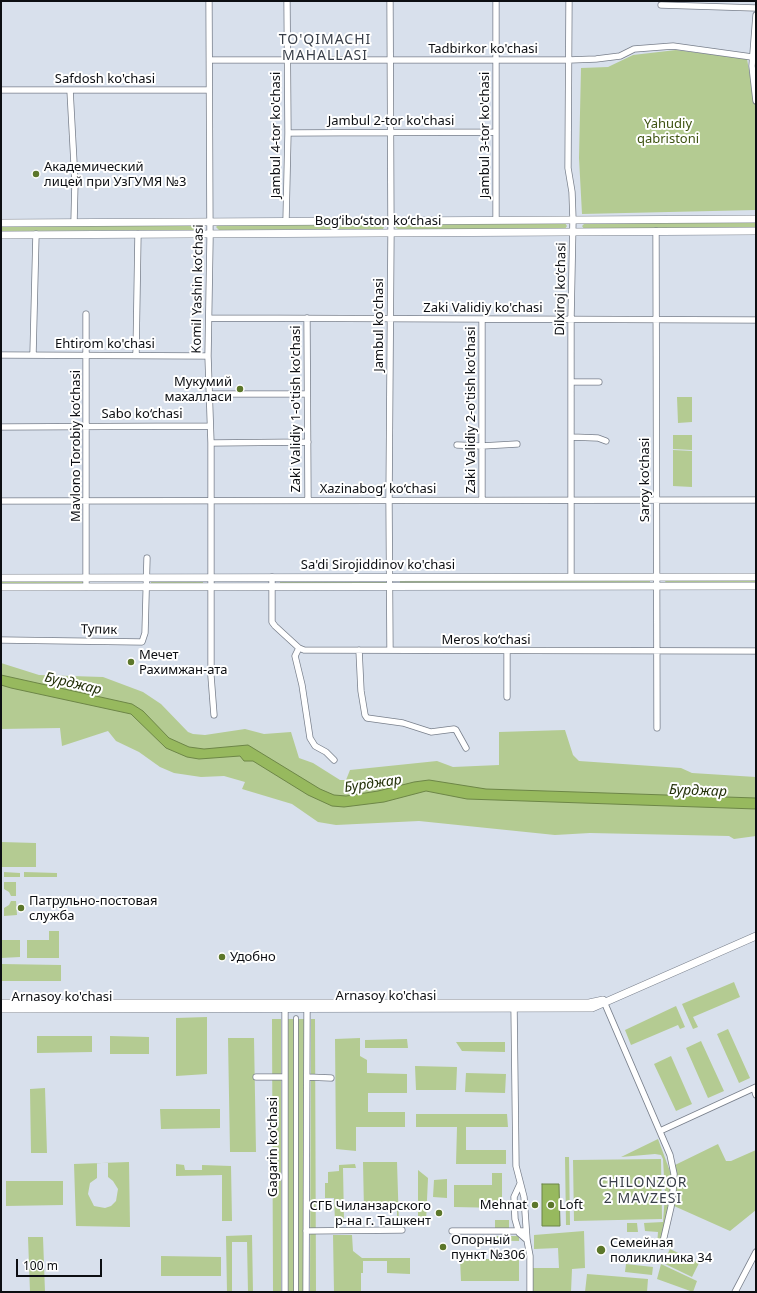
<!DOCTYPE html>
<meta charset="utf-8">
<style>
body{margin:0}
#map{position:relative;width:757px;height:1293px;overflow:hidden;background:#d8e0ec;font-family:"Noto Sans",sans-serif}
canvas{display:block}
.frame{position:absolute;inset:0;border:2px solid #0c0e12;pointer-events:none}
.scale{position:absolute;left:16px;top:1259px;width:86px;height:18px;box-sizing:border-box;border:2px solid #0c0e12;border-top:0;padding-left:5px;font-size:12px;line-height:14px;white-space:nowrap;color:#0c0e12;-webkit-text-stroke:3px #fff;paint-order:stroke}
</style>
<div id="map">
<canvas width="757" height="1293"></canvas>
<div class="frame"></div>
<div class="scale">100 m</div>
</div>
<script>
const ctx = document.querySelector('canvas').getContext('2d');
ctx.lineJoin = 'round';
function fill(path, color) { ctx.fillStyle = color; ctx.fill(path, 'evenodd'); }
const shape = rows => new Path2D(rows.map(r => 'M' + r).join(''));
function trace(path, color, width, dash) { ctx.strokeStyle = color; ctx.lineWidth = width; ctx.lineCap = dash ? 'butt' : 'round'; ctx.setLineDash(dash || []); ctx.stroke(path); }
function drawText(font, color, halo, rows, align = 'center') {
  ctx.font = font + ' "Noto Sans",sans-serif'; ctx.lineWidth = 4; ctx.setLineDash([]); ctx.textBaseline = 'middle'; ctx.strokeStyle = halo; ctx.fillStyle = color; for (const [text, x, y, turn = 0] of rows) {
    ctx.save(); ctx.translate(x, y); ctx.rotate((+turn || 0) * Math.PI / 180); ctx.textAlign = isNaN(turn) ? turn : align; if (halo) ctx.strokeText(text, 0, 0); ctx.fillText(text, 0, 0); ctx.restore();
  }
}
fill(shape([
 [676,50,747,59,756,109,756,210,582,214,579,158,581,68,608,67,633,55],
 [756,221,756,228,584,229,582,226,584,224],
 [565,223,567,226,565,229,398,229,395,227,398,224],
 [382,224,384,227,383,229,219,230,216,227,218,225],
 [202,225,204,227,202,230,1,231,1,226],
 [677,397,692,397,692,422,678,423],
 [673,435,692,435,692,450,673,449],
 [673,450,692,451,692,487,673,486],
 [650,580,650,584,400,584,400,581],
 [665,581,756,581,756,583,666,583],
 [1,582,83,582,83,585,1,584],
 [151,582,203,582,203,584,151,585],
 [280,582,386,582,386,585,280,585],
 [1,663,39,675,103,677,143,692,161,704,188,732,193,734,205,735,245,729,264,734,291,732,299,758,313,763,340,780,346,780,350,770,437,761,453,767,499,765,499,732,565,730,573,755,579,761,681,768,692,773,756,777,756,836,734,839,729,836,590,833,555,835,419,821,336,825,318,822,292,804,242,789,245,782,224,776,201,777,174,773,160,767,139,752,116,741,108,731,62,746,60,728,1,729],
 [1,842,36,843,36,867,1,867],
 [4,872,20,873,20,877,4,877],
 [24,872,57,873,57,877,24,877],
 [4,882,16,882,16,896,11,896,9,892,4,889],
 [11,901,16,901,17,915,4,916,4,908,9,905],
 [49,931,59,931,59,958,27,958,27,940,49,940],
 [1,940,20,940,20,957,1,958],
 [1,964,61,965,61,981,1,981],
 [734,982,740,997,693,1017,698,1027,693,1029,682,1004],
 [676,1006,685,1027,680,1029,678,1025,631,1045,625,1030],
 [207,1017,207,1074,176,1076,176,1018],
 [272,1019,281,1019,281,1292,273,1292],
 [288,1019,304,1019,303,1292,288,1292],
 [311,1019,315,1019,316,1292,310,1292],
 [728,1029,750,1078,739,1083,717,1034],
 [37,1036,92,1036,92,1052,37,1053],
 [110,1036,149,1037,149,1054,110,1054],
 [228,1038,254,1038,256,1152,230,1152],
 [360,1038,360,1056,367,1060,367,1073,407,1074,407,1093,368,1093,368,1112,405,1112,405,1127,356,1127,356,1151,336,1149,335,1039],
 [407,1039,408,1048,365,1048,365,1040],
 [701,1041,724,1091,708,1098,686,1048],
 [456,1042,505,1042,505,1052,462,1051],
 [671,1056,692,1104,676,1111,654,1064],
 [415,1066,457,1067,456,1090,416,1090],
 [466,1073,506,1074,505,1093,465,1092],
 [45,1088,47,1153,31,1153,30,1089],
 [160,1109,220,1109,220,1128,161,1129],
 [416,1114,507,1114,508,1127,466,1127,466,1150,506,1150,506,1164,456,1164,457,1127,416,1127],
 [658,1139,671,1174,669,1206,660,1245,657,1245,658,1232,645,1231,644,1223,663,1222,665,1195,663,1159,661,1155,655,1154,621,1157],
 [718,1144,726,1161,731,1161,756,1150,756,1210,730,1231,674,1206,675,1165],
 [565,1157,569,1157,570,1225,566,1225],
 [661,1159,662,1219,574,1221,573,1160],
 [129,1162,130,1227,76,1226,74,1164],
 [97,1163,108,1163,108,1177,113,1181,118,1189,116,1201,111,1206,105,1208,94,1206,88,1194,90,1183,97,1178],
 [363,1162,397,1162,399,1226,386,1226,397,1225,397,1210,364,1211],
 [176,1164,184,1165,185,1170,202,1170,202,1165,231,1166,232,1221,222,1221,222,1175,176,1176],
 [355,1164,356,1168,343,1168,344,1221,335,1221,334,1198,325,1198,325,1183,328,1183,328,1172,339,1171,339,1165],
 [418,1170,428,1178,426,1222,418,1221],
 [492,1173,502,1173,502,1208,454,1207,454,1185,492,1185],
 [447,1179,447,1198,433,1197,434,1180],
 [6,1181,63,1181,63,1205,6,1206],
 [495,1220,509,1220,509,1228,495,1228],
 [627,1223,637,1223,638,1232,627,1232],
 [584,1231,585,1268,572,1269,571,1292,533,1292,533,1268,559,1268,558,1248,534,1249,534,1235],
 [252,1235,253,1292,248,1292,247,1242,232,1242,232,1292,227,1292,226,1236],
 [333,1235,352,1235,353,1251,362,1258,410,1258,410,1274,387,1273,387,1261,363,1261,363,1273,361,1273,361,1292,334,1292],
 [469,1236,519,1236,519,1241,469,1240],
 [28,1237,43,1237,45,1292,30,1292],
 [670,1249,699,1263,692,1277,663,1263],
 [161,1256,221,1257,221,1276,161,1276],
 [460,1259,519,1259,519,1281,461,1281],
 [626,1264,653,1267,652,1275,625,1272],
 [661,1264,697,1281,693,1292,657,1279],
 [587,1274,648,1279,647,1292,585,1292]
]), '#b4cb92');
const water = shape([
 [1,675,132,704,143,711,169,738,189,747,204,749,248,745,320,789,334,795,346,796,378,791,414,782,429,780,486,789,756,798,756,809,467,799,426,791,384,802,344,807,332,806,308,795,253,761,244,761,240,756,199,759,187,757,166,748,131,714,11,688,1,685,1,675],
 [542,1184,559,1184,560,1226,542,1226,542,1184]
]);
fill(water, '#97b95e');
trace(water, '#6d8647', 1);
const pedestrian = shape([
 [296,1292,296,1018]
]);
const minor = shape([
 [209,1,210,240,208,356,211,443,211,676,214,715],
 [390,1,391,233,389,500,390,650],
 [496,1,496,220],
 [569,1,568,168,572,192,573,220,571,318,571,577],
 [661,5,756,8],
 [756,15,752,66,756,101],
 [210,60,569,60,596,59,620,56,634,49,673,46,752,57],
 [1,90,209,90],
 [70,90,75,182,74,222],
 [288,133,495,132],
 [286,221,288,133,287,1],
 [656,231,657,728],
 [86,314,86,587],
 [209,318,756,320],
 [307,318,308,500],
 [482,319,482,500],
 [33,354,36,234],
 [1,355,208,356],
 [136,355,138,234],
 [571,382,599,382],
 [209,394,307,394],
 [1,427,210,426],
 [572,437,598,438,606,441],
 [211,443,308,442],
 [457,445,482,446,517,444],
 [1,501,756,500],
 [272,577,272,622,275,626,299,648,304,650,756,651],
 [1,640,142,642,145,633,147,558],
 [299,648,295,656,302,685,310,738,315,746,326,752,334,760],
 [359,650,361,691,365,715,367,718,403,723,431,732,454,729,456,730,466,748],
 [507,651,507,697],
 [605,1004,670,1155,674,1174,673,1192,671,1207,662,1246],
 [514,1006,516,1166,524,1197,527,1240,530,1256,530,1292],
 [285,1009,285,1292],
 [256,1077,285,1077],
 [307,1077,331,1078],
 [754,1088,756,1095],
 [660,1131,756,1087],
 [520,1184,514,1197,515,1219,519,1233,527,1240],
 [306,1231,402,1230],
 [452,1231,526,1231],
 [306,1292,307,1009],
 [735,1292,756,1252]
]);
const tertiary = shape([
 [1,223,756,219],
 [1,235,756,231],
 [1,578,756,577],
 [1,587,756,586]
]);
const secondary = shape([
 [1,1003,589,1003,603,1000],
 [1,1009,592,1008,756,936]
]);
trace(pedestrian, '#787f8b', 5.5);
trace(minor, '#787f8b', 7);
trace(tertiary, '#787f8b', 8);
trace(secondary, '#787f8b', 8);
trace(pedestrian, '#fff', 4);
trace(minor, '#fff', 5.5);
trace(tertiary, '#fff', 7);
trace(secondary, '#fff', 7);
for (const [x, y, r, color] of [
 [36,174,4,"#5c772a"],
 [240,389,4,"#5c772a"],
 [131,662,4,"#5c772a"],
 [21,908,4,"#5c772a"],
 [222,957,4,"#5c772a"],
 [535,1205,4,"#5c772a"],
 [551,1205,4,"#5c772a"],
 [439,1213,4,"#5c772a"],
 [443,1247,4,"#5c772a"],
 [601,1250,5,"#5c772a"]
]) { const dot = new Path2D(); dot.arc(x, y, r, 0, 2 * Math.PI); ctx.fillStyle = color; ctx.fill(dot); trace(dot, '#fff', 1.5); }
drawText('13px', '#0c0e12', '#fff', [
 ["Tadbirkor ko'chasi",483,49],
 ["Safdosh ko'chasi",105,79],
 ["Jambul 2-tor ko'chasi",391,121],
 ["Jambul 4-tor ko'chasi",276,135,-90],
 ["Jambul 3-tor ko'chasi",485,135,-90],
 ["Bogʻiboʻston koʻchasi",378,221],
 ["Komil Yashin koʻchasi",198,289,-89],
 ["Dilxiroj ko‘chasi",561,289,-89],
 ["Zaki Validiy ko'chasi",483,308],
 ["Jambul ko'chasi",379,325,-90],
 ["Ehtirom ko'chasi",105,344],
 ["Zaki Validiy 1-o'tish ko'chasi",296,409,-90],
 ["Zaki Validiy 2-o'tish ko'chasi",471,410,-90],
 ["Sabo ko‘chasi",142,414],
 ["Mavlono Torobiy ko‘chasi",76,446,-90],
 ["Saroy ko‘chasi",645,480,-90],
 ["Xazinabog‘ ko‘chasi",378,489],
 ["Sa'di Sirojiddinov ko'chasi",378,565],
 ["Тупик",99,630,1],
 ["Meros ko‘chasi",486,640],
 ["Arnasoy ko'chasi",386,996],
 ["Arnasoy ko'chasi",62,997],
 ["Gagarin ko'chasi",273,1147,-90]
]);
drawText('13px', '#3d5210', '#fff', [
 ["Yahudiy",668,124],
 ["qabristoni",668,139]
]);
drawText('13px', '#0c0e12', '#fff', [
 ["Академический",44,167],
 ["лицей при УзГУМЯ №3",44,182],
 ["Мукумий",232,382,"right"],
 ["махалласи",232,397,"right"],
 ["Мечет",139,655],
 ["Рахимжан-ата",139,670],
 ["Патрульно-постовая",29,901],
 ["служба",29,916],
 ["Удобно",230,957],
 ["Mehnat",527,1205,"right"],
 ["Loft",559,1205],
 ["СГБ Чиланзарского",431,1206,"right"],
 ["р-на г. Ташкент",431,1221,"right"],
 ["Опорный",451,1240],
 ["пункт №306",451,1255],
 ["Семейная",610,1243],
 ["поликлиника 34",610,1258]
], 'left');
ctx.letterSpacing = '1px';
drawText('14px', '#393f49', '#fff', [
 ["TO'QIMACHI",325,40],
 ["MAHALLASI",325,56],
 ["CHILONZOR",643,1183],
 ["2 MAVZESI",643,1199]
]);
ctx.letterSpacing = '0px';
drawText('italic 14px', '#24310a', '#fff', [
 ["Бурджар",73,684,13],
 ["Бурджар",373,784,-8],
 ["Бурджар",698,791,2]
]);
</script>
